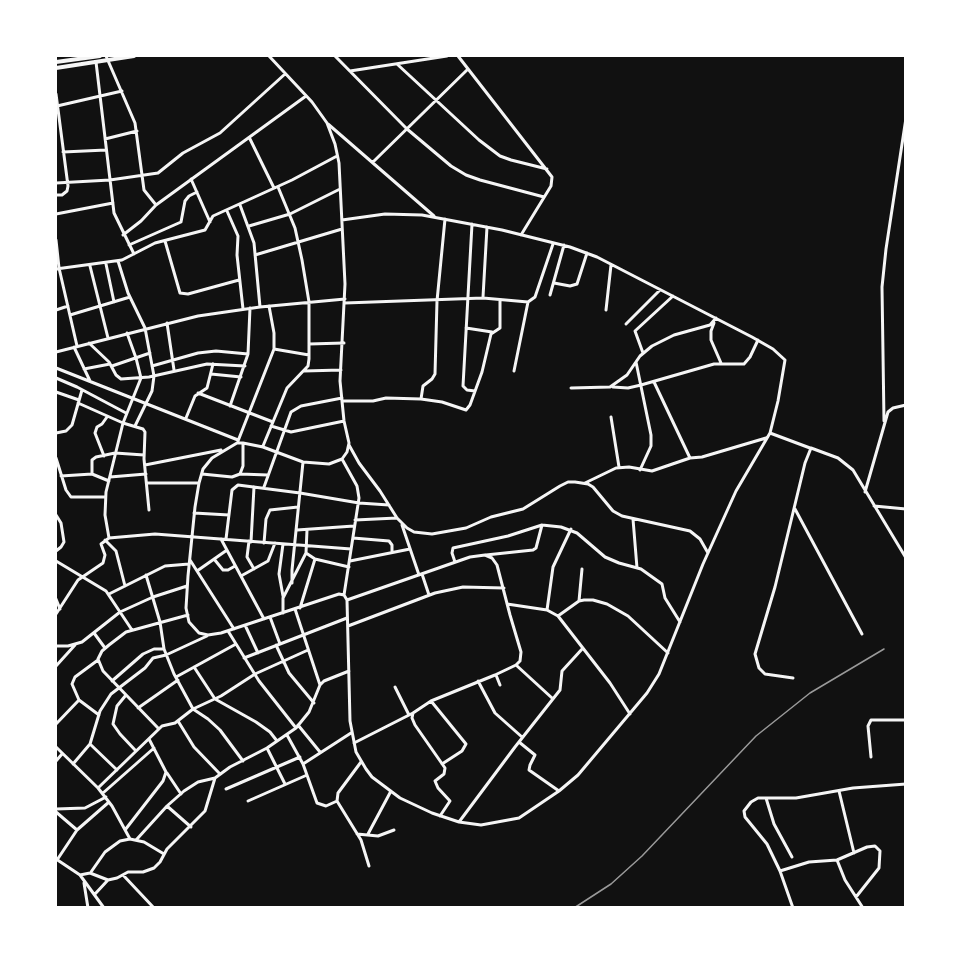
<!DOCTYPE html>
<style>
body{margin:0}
#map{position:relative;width:961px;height:963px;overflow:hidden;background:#111;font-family:Spectral,serif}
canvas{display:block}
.frame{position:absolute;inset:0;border:57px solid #fff;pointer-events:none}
</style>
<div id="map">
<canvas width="961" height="963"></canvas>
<div class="frame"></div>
</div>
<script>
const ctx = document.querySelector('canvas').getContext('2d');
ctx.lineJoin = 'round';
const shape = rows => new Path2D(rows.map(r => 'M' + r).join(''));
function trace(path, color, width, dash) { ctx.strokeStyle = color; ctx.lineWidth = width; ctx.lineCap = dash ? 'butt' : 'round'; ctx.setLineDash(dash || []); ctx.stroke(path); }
trace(shape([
 [106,56,135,123,144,190,156,205],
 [269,56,312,102,327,123,335,144,339,163,345,284,340,381,344,421,349,443,347,452,342,459,329,464,303,462,263,447,243,443,237,443,212,458,203,469,199,483,195,507,188,576,186,608,189,622,199,633,208,635,221,633,339,594,344,595,347,600,350,721,356,752,366,769,372,777,400,798,432,813,459,822,481,825,519,818,559,791,578,775,647,693,659,674,703,564,736,491,770,433,778,401,785,360,773,349,752,337,597,257,570,247,502,230,422,215,385,214,342,220],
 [335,56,407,129,451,166,466,175,480,180,544,197],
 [458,56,552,177,551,186,521,235],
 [96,62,114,213,134,254],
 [397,64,479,140,500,156,511,160,547,169],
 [350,71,447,56],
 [56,94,68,186,67,191,62,195,56,195],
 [57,106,122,91],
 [328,124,434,216],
 [105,139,137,131],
 [250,139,274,188],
 [63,152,106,150],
 [373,162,468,69],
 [191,179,210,222],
 [56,183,110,180,158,173,183,153,220,133,285,74],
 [240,205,254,243,260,307],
 [227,211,238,236,237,255,243,309],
 [56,214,113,203],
 [472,224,463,386,467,390,475,391],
 [249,226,290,214,340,189],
 [123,235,141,221,156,205,306,96],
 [56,240,59,268,77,346],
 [165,241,180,293,188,294,239,280],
 [129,245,181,222,185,201,189,196,197,192],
 [255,255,342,229],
 [118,261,128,293,145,328,154,376,152,391,135,426],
 [106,264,114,302],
 [90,266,108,338],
 [56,269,122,260,155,243,205,230,213,216,292,180,337,156],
 [554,283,570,286,577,284,587,253],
 [550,295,564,245],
 [483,297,487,227],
 [345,303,483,298,528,302,535,297,553,244],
 [56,310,68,306],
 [606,310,611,265],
 [70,315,130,297],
 [167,323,174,370],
 [714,323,711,331,711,340,721,363],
 [626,324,660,290],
 [466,328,492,332],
 [89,343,109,362,116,375,121,379,149,377,207,364,245,366],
 [309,344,344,343],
 [74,347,90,381],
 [274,349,309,355],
 [56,352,198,316,260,307,345,299],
 [643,353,635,331,673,296],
 [636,362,651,435,651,446,640,470],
 [112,366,150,353],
 [152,366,198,353,216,351,248,354],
 [56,368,238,440],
 [84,369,110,364],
 [304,371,341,370],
 [514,371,528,302],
 [211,374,241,377],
 [56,378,77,387,126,413],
 [654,382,690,458],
 [613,387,628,388,641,385,714,364,744,364,750,357,758,340],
 [571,388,610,387,627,375,640,356,652,346,674,335,710,325,716,318],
 [56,392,79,400],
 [198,393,273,422],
 [421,399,423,386,432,379,435,374,437,301,445,219],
 [342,401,373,401,386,398,421,399,442,402,466,410,470,405,482,372,491,334,500,328,500,300],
 [78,403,123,423,143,429,145,432,144,459,149,510],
 [230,406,248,354,250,308],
 [611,417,619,467],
 [186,418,195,396,207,388,213,364],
 [884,421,882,287,886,249,906,118],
 [271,426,291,432,344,421],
 [56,433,66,431,72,425,82,390],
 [770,433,810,448],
 [238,441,274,349,274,333,269,306],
 [349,445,359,463,380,491,397,518,407,528,414,532,432,534,466,528,491,517,523,509,560,486,568,482,575,482,588,484,593,487,613,511,622,516,690,531,700,539,708,553],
 [263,446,287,388,308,366,309,359,309,302,302,260,295,228,278,187],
 [104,456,95,433,97,427,102,424,107,417],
 [56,458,66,490,71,497,105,497],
 [342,459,357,486,359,498,344,595],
 [145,465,221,450],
 [92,474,92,460,96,457,115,453,144,455],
 [202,474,232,477,240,474,243,466,243,444],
 [240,474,268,475],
 [61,476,92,474,109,481],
 [110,477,146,474],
 [147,483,199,483],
 [585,483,616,468,629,467,652,471,690,458,702,457,766,438],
 [264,487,291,412,301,406,342,398],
 [865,492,888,412,893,408,906,405],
 [874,506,906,509],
 [795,509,862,634],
 [194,513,229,515],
 [56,515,61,523,64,542,61,547,56,551],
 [633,519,637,568],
 [355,520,397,518],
 [402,525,419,575],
 [297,530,354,526],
 [307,530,306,553,315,559,349,567],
 [109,538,105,515,106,492,123,423,141,378,136,358,127,333],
 [353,538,389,541,392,545,392,552],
 [221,539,264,619],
 [226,539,232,490,238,485,300,493,359,503,389,505],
 [105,540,116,551,125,586],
 [249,541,247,557,254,569],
 [251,542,254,487],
 [264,543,266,519,270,510,298,507],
 [486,555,533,550,536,548,542,525],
 [214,559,223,570,228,570,235,566],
 [190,560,234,629],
 [56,561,106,591,132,630],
 [350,561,410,549],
 [455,562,452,553,453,548,508,536,542,525,561,527,577,533,605,557,619,563,641,569,662,584,665,598,680,622],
 [197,571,227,550],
 [422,574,429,595],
 [146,575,160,622,164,649,174,674,193,709,208,719,220,730,243,761],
 [241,576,268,561,275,543],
 [292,583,292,570,303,462],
 [109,594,165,566,189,564],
 [283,596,279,574,283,544],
 [56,599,60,609],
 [347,600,470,557,485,555,492,558,497,565,510,615,521,652,520,661,516,665,495,675,431,701,413,713,412,718,415,725,445,768,444,774,435,781,438,788,450,801,440,816],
 [579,601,582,569],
 [507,604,547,610,558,616,610,683,630,714],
 [300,608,315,559],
 [295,609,320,685],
 [547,610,553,567,571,529],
 [283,613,283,598,306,553],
 [56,614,78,580,103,563,105,555,101,544,109,538,155,534,351,549],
 [558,616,579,601,584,600,593,600,607,604,628,616,668,653],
 [270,617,280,644],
 [245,625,258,653],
 [348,626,435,593,463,587,504,588],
 [228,631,259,681,296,728],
 [94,633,105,648],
 [276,645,289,673,314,703],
 [56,646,68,646,82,642,120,612,153,597,187,586],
 [244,658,347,618],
 [98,660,75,677,72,684,79,700,99,715],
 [516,665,552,698],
 [56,666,75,645],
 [194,667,215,699,256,722,270,732,277,741],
 [496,675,500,685],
 [176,677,236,644],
 [793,678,765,674,759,668,755,654,775,587,805,463,811,448,838,458,853,470,906,558],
 [112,681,143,654,154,649,164,649],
 [478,681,495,713,522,737],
 [395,687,409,715],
 [126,695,117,706,113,724,120,734,136,751],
 [431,701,466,744,462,751,442,764],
 [138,708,178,680],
 [178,721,194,747,220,774],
 [56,724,79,700],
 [298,725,320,752],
 [158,728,103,671,98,659,102,651,109,645,126,632,188,615],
 [287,735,303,764,317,803,326,806,337,801],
 [519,742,535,755,530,765,529,770,559,791],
 [354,743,413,713],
 [90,744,117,770],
 [56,747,98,788,112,806,130,839],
 [267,748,285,784],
 [871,757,868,726,871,720,906,720],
 [56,761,62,754],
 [361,762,338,793,337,801,361,840,369,866],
 [73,764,90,744,100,711,111,694,145,668,153,658,166,655,207,636],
 [303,764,351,733],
 [167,773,181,794],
 [98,788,162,726,175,723,193,709,221,696,255,674,308,650],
 [226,789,300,757],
 [839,791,854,853],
 [103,793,154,748],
 [766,798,774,824,792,857],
 [248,801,307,775],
 [167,806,191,827],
 [56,809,85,808,106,797],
 [56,812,77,830],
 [459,822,515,747,560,690,562,671,583,648],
 [125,830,163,781,166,772,149,739],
 [357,834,378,836,394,830],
 [368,834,391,791],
 [137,839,167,806,184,791,198,782,215,778],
 [56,859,80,875,90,873,108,880,117,878,128,872,143,872,154,868,160,862,167,849,205,811,215,778,230,767,267,748,296,728,309,712,320,685,324,681,349,671],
 [57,860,77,830,109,802],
 [837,860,845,880,863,908],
 [780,871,809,862,837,860,867,847,875,846,880,851,879,868,856,897],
 [91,872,105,852,120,841,130,839,144,842,164,854],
 [80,875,104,908],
 [123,875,154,908],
 [84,883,88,908],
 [95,894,108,880],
 [793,908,780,871,767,844,745,817,744,811,751,802,758,798,796,798,853,788,906,784]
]), '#f5f5f5', 3);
trace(shape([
 [56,62,100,56],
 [56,68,134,56]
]), '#f5f5f5', 4);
trace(shape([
 [574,908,611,884,642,856,756,736,810,693,884,649]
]), '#9a9a9a', 1.5);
</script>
